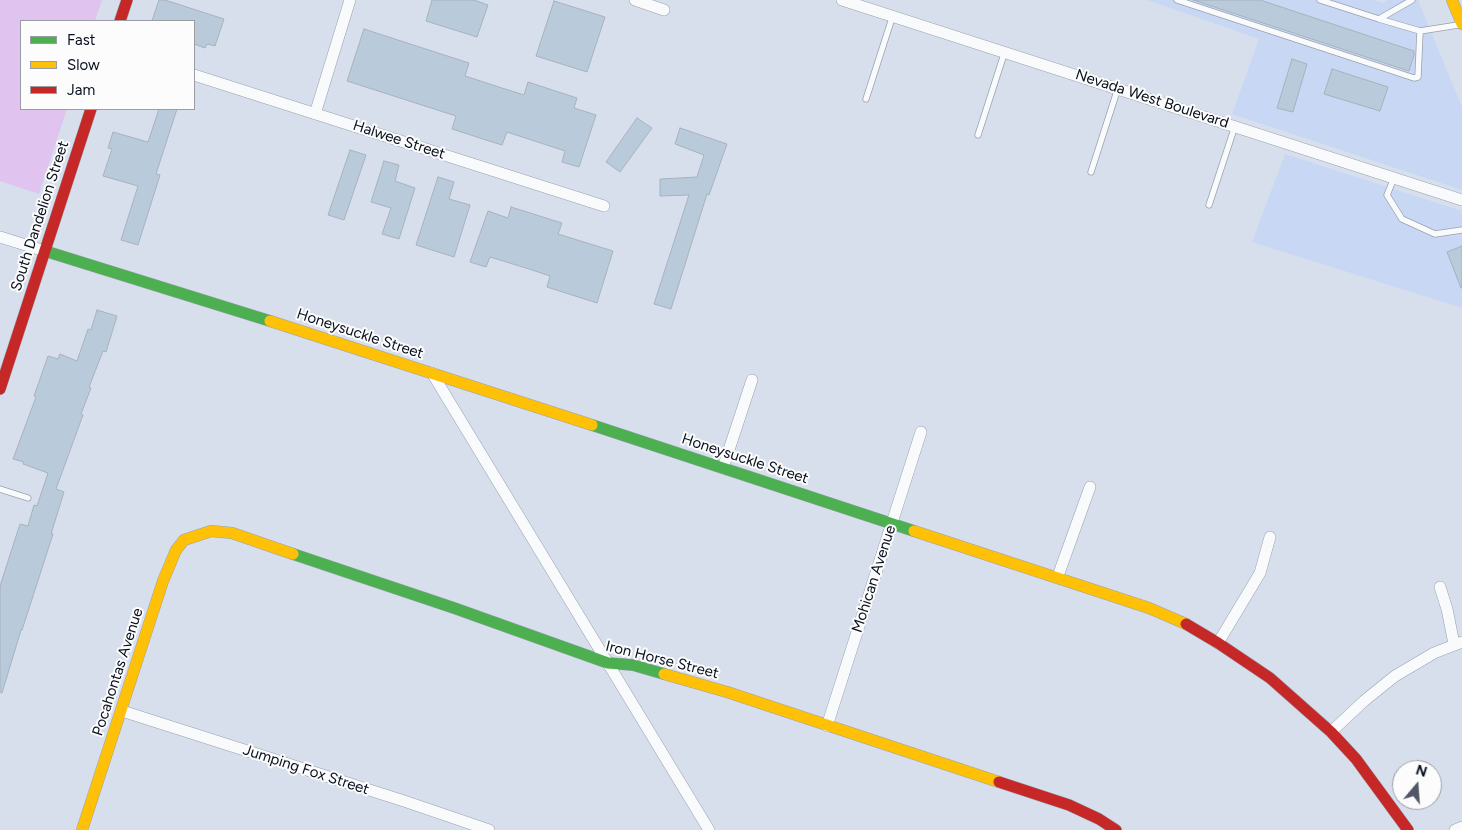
<!DOCTYPE html>
<style>
body{margin:0}
#map{position:relative;width:1462px;height:830px;overflow:hidden;background:#d7dfed;font-family:Figtree,sans-serif}
canvas{display:block}
.legend{position:absolute;left:20px;top:20px;width:175px;height:90px;box-sizing:border-box;background:#fcfcfc;border:1px solid #9a9da3;margin:0;padding:6px 9px;list-style:none;font-size:15px;color:#070e1d}
.legend li{display:flex;align-items:center;gap:10px;height:25px}
.legend b{width:25px;border:1px solid #9a9da3}
.north{position:absolute;left:1392px;top:760px;width:50px;height:50px;box-sizing:border-box;background:#fcfcfc;border:1px solid #9a9da3;border-radius:50%;rotate:18deg;font-size:14px;font-weight:700;line-height:20px;text-align:center;color:#070e1d}
.north::after{content:'';display:block;margin:auto;width:18px;height:22px;background:#505766;clip-path:polygon(50% 0,100% 100%,50% 72%,0 100%)}
</style>
<div id="map">
<canvas width="1462" height="830"></canvas>
<ul class="legend">
<li><b style="height:6px;background:#4caf50"></b>Fast</li>
<li><b style="height:6px;background:#ffc107"></b>Slow</li>
<li><b style="height:6px;background:#c62828"></b>Jam</li>
</ul>
<div class="north">N</div>
</div>
<script>
const ctx = document.querySelector('canvas').getContext('2d');
ctx.lineJoin = 'round';
function fill(path, color) { ctx.fillStyle = color; ctx.fill(path, 'evenodd'); }
const shape = rows => new Path2D(rows.map(r => 'M' + r).join(''));
function trace(path, color, width, dash) { ctx.strokeStyle = color; ctx.lineWidth = width; ctx.lineCap = dash ? 'butt' : 'round'; ctx.setLineDash(dash || []); ctx.stroke(path); }
function drawText(font, color, halo, rows, align = 'center') {
  ctx.font = font + ' Figtree,sans-serif'; ctx.lineWidth = 4; ctx.setLineDash([]); ctx.textBaseline = 'middle'; ctx.strokeStyle = halo; ctx.fillStyle = color; for (const [text, x, y, turn = 0] of rows) {
    ctx.save(); ctx.translate(x, y); ctx.rotate((+turn || 0) * Math.PI / 180); ctx.textAlign = isNaN(turn) ? turn : align; if (halo) ctx.strokeText(text, 0, 0); ctx.fillText(text, 0, 0); ctx.restore();
  }
}
fill(shape([
 [1147,0,1373,0,1383,3,1388,0,1418,0,1462,107,1462,190,1232,114,1259,39],
 [1285,154,1462,211,1462,308,1252,242]
]), '#c8d7f4');
fill(shape([
 [0,0,102,0,95,21,21,21,21,109,67,109,39,194,0,181]
]), '#e0c3ef');
const building = shape([
 [159,0,165,0,224,19,215,46,207,44,205,48,194,44,194,21,152,21,159,0],
 [432,0,474,0,488,5,477,37,426,21,432,0],
 [1193,0,1260,0,1414,51,1414,55,1409,71,1193,0],
 [554,1,605,17,587,72,536,56,554,1],
 [364,29,469,63,465,76,502,88,524,95,528,82,577,98,574,108,596,115,579,167,562,162,565,151,507,132,502,145,486,140,452,129,456,116,347,81,364,29],
 [1292,59,1307,64,1293,112,1277,108,1292,59],
 [1332,69,1388,87,1380,111,1324,94,1332,69],
 [159,109,177,109,156,174,160,175,138,245,121,240,138,186,103,176,112,149,108,148,113,132,148,142,159,109],
 [637,118,652,128,620,172,606,162,637,118],
 [680,128,727,144,709,195,707,194,671,309,654,304,689,195,660,196,660,179,697,177,704,155,675,144,680,128],
 [350,150,366,155,344,220,328,215,350,150],
 [384,161,399,165,395,181,415,188,399,239,382,234,391,208,371,202,384,161],
 [438,177,454,182,449,199,470,205,454,257,416,245,438,177],
 [511,207,562,223,558,234,613,251,597,303,547,287,550,276,529,269,490,257,486,267,470,262,488,211,508,218,511,207],
 [1462,246,1462,288,1461,288,1447,252,1462,246],
 [97,310,117,316,106,352,103,351,89,387,91,388,81,414,83,415,56,489,64,492,51,534,53,534,22,630,21,630,2,693,0,692,0,586,20,524,28,526,34,505,37,506,48,473,23,464,24,462,13,459,36,397,34,396,48,356,58,359,60,354,77,361,88,329,91,330,97,310]
]);
fill(building, '#b9cada');
trace(building, '#a7b2be', 1);
const lane = shape([
 [1177,0,1414,78,1418,77,1420,31],
 [1320,0,1379,19,1412,0],
 [1379,19,1420,31,1458,25],
 [866,99,893,15],
 [978,135,1005,51],
 [1091,172,1118,88],
 [1394,178,1387,195,1402,219,1435,234,1462,230],
 [1209,205,1235,126],
 [0,489,28,498]
]);
const street = shape([
 [635,0,664,10],
 [842,0,1462,200],
 [194,75,604,206],
 [315,114,350,0],
 [0,237,45,251],
 [432,373,709,830],
 [723,468,752,380],
 [1058,576,1090,487],
 [1440,587,1447,609,1454,644],
 [1218,643,1260,573,1270,537],
 [122,711,404,801,489,830],
 [827,726,921,432],
 [1331,732,1364,701,1395,676,1434,653,1462,642],
 [1455,830,1462,827]
]);
const fast = shape([
 [45,251,270,321],
 [592,425,914,531],
 [293,554,454,608,608,663,633,665,664,674]
]);
const slow = shape([
 [1452,0,1462,24],
 [270,321,592,425],
 [914,531,1149,608,1186,624],
 [664,674,727,692,999,782],
 [82,830,163,581,176,550,184,540,211,531,232,533,293,554]
]);
const jam = shape([
 [120,21,127,0],
 [0,389,91,109],
 [1186,624,1218,643,1270,678,1331,732,1356,759,1408,830],
 [999,782,1069,805,1099,819,1116,830]
]);
trace(lane, '#99a1ae', 7);
trace(street, '#99a1ae', 12);
trace(fast, '#99a1ae', 12);
trace(slow, '#99a1ae', 12);
trace(jam, '#99a1ae', 12);
trace(lane, '#f9fafc', 5.5);
trace(street, '#f9fafc', 11);
trace(fast, '#4caf50', 11);
trace(slow, '#ffc107', 11);
trace(jam, '#c62828', 11);
drawText('15px', '#070e1d', '#fcfcfc', [
 ["Nevada West Boulevard",1152,99,18],
 ["Halwee Street",399,140,18],
 ["South Dandelion Street",40,216,-72],
 ["Honeysuckle Street",360,334,18],
 ["Honeysuckle Street",745,459,18],
 ["Mohican Avenue",874,579,-72],
 ["Iron Horse Street",662,660,14],
 ["Pocahontas Avenue",118,672,-72],
 ["Jumping Fox Street",306,770,18]
]);
</script>
